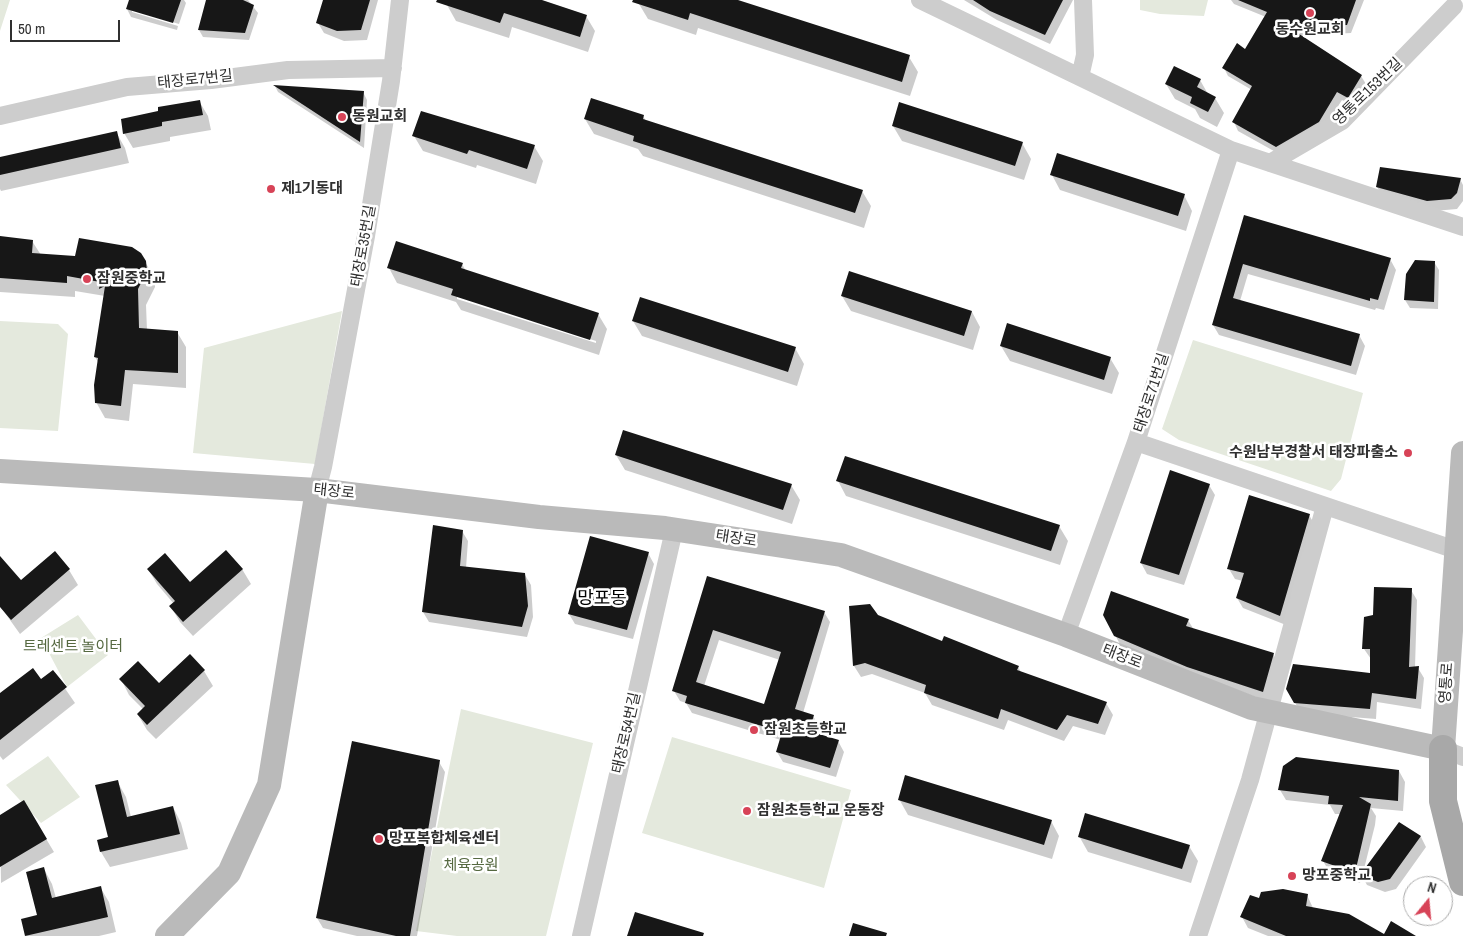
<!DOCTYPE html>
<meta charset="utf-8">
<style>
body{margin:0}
#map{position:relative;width:1463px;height:936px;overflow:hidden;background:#fff;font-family:"Archivo Narrow",sans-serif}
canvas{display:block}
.north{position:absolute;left:1403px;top:876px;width:50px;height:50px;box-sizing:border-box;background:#fff;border:1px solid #acacac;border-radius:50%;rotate:17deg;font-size:14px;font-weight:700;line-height:20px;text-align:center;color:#303030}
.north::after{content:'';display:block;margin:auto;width:18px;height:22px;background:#d74357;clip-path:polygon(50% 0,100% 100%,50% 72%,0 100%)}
.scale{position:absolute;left:10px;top:20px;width:110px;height:22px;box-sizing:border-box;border:2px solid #303030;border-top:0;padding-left:6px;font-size:15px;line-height:18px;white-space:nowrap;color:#303030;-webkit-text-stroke:4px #fff;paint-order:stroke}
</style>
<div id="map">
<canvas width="1463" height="936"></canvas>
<div class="north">N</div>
<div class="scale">50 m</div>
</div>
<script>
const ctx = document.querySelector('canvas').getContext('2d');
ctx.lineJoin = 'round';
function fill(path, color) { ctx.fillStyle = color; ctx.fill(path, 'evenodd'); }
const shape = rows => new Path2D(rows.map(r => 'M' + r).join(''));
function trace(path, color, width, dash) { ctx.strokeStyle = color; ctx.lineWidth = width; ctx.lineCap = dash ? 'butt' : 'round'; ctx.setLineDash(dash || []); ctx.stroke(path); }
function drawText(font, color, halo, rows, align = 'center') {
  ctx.font = font + ' "Archivo Narrow","Noto Sans KR",sans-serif'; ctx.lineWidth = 5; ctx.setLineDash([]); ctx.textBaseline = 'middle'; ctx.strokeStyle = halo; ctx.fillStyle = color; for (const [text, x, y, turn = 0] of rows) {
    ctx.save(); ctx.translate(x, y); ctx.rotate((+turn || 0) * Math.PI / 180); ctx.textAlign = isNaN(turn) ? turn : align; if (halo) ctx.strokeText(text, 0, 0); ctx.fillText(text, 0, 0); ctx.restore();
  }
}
fill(shape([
 [0,0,10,0,0,31],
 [1140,0,1208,0,1204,16,1160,14,1140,10],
 [342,311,315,464,193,453,204,348],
 [0,321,58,324,68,334,58,431,0,428],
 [1193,340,1363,393,1341,479,1331,491,1179,440,1162,429],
 [78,615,108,655,67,687,41,638],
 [461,709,593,743,546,936,457,936,416,931],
 [672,737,851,790,824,888,642,833],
 [48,756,80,797,41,823,6,785]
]), '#e4e9dd');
fill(shape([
 [130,0,184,0,186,3,179,24,132,10,132,12,178,26,177,30,131,17,127,9],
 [207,0,248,0,258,13,249,40,203,37,199,30],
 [324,0,378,0,367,40,344,41,324,33,318,23],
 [449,0,538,0,586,16,595,31,588,52,512,27,509,38,456,21,447,5],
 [640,0,734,0,909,57,918,72,910,96,698,28,696,35,648,19,639,4],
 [964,0,1073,0,1050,44,997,20],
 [1231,0,1364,0,1351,33,1299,36,1361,76,1366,84,1353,106,1342,100,1323,130,1281,155,1238,131,1234,122,1252,90,1228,76,1224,68,1246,51,1266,17,1234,4],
 [1200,80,1208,94,1215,98,1224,113,1217,127,1200,118,1195,109,1175,99,1166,84],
 [275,86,363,92,367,100,364,148,278,92],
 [199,101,208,116,211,130,170,137,170,141,133,148,124,133],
 [643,116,646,121,862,191,871,206,864,228,643,156,638,149,594,134,585,119],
 [893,126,1022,143,1031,159,1024,180,902,141],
 [116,132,125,148,129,163,1,191,0,189,0,159],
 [414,136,534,146,543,161,536,184,477,165,476,168,423,151],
 [1052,175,1184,195,1192,211,1186,231,1060,190],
 [1460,179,1463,185,1463,201,1457,209,1434,211,1383,197,1377,187],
 [1245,217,1390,259,1396,270,1384,310,1376,308,1375,310,1248,274,1240,301,1359,335,1365,346,1356,375,1219,335,1213,325],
 [0,237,32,241,41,255,145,262,155,278,155,287,146,305,147,330,177,332,186,347,186,388,133,384,129,421,105,418,96,402,98,362,95,357,105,296,75,291,75,297,0,292],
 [1434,262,1439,270,1438,309,1410,308,1405,300,1407,275],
 [462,264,466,271,598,314,607,329,599,355,461,310,456,302,397,283,389,268],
 [457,296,596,341,596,343,457,299],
 [842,296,972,312,980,327,973,350,851,311],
 [633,321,795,348,804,364,797,386,642,336],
 [1001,346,1110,358,1119,373,1112,394,1010,361],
 [616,455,791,485,800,500,792,524,625,470],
 [838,481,1059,526,1068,541,1060,565,846,496],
 [1209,485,1215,495,1184,585,1147,574,1141,563],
 [1309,515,1315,525,1286,625,1243,608,1237,598,1243,581,1235,579,1229,569],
 [462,531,468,541,466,568,525,575,531,585,533,617,527,637,429,622,423,612],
 [648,553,654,564,633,639,575,624,569,614],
 [0,558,21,582,69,570,78,585,20,634,0,606],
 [148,569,190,584,242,569,251,584,193,636,180,622,171,607,174,604,157,584],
 [708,577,824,612,830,622,803,713,813,716,819,726,817,735,838,741,844,752,836,777,783,762,777,752,781,740,692,713,686,703,680,701,674,691],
 [719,640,780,660,765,706,704,686],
 [1411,590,1417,600,1415,668,1418,668,1424,678,1421,709,1377,702,1376,719,1301,713,1287,689,1371,674,1371,659,1364,649,1374,616],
 [850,607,943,642,1018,667,1021,672,1106,703,1113,715,1105,735,1073,726,1064,741,1008,720,1004,730,932,705,925,693,872,674,861,677,854,666],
 [1188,620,1194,630,1273,654,1279,664,1269,702,1121,646,1115,635],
 [190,656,204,671,213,686,156,739,147,730,138,715,144,710,129,695,121,679,159,685],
 [53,671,75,703,3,760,0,756,0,695,41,680],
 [439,762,445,772,417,936,357,936,323,928,317,918],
 [1399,771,1405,782,1403,811,1371,808,1376,816,1375,825,1363,873,1400,824,1421,837,1426,847,1396,889,1385,892,1367,885,1362,876,1360,883,1329,871,1323,861,1340,814,1335,814,1330,805,1286,800,1280,790],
 [117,781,126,797,131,817,173,807,181,823,188,849,110,867,101,852,99,841,109,838],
 [899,799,1051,821,1059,836,1052,859,908,815],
 [24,802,54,852,1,883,0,816],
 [1079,836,1189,846,1198,861,1191,883,1088,852],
 [44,869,52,884,56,898,100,887,109,902,116,932,99,936,26,936,22,920,38,916],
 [1307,895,1313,908,1384,935,1413,936,1268,936,1248,928,1242,917,1259,900]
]), '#0003');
fill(shape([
 [129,0,181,0,173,23,126,9],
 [206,0,243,0,254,5,245,33,198,30],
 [323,0,370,0,361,30,337,31,316,23],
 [437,0,542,0,587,15,580,37,504,13,500,23,436,2],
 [633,0,738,0,910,55,902,82,690,13,688,20,632,2],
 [973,0,1063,0,1045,35,990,11],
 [1238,0,1356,0,1347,25,1290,28,1362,75,1348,98,1337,92,1319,122,1276,147,1232,122,1252,86,1222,68,1237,43,1245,49,1267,12],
 [1174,66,1201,79,1197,87,1216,97,1208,112,1190,103,1192,97,1165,84],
 [273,85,364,91,360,142],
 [591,98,644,115,643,119,863,190,855,213,633,141,634,136,584,119],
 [200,100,203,115,162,122,162,126,123,134,121,119,158,111,158,107],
 [899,102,1023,142,1015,166,892,126],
 [421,111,535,145,527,169,469,150,467,154,412,136],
 [117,131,121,148,0,175,0,157],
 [1057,153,1185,194,1178,216,1050,175],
 [1380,167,1461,178,1457,193,1451,199,1427,201,1376,187],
 [1244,215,1391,258,1378,300,1370,298,1370,301,1243,264,1233,298,1360,334,1351,366,1212,325],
 [0,236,33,240,32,253,75,256,79,238,132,247,141,253,146,261,147,271,138,289,139,328,178,331,178,373,125,370,121,406,95,403,94,385,98,358,94,357,105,286,99,289,100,282,67,276,67,283,0,278],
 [396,241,463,263,461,268,599,313,590,340,451,295,453,289,387,268],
 [1415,260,1435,261,1434,302,1404,300,1406,274],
 [849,271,972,311,964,336,841,296],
 [640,297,796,347,788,372,632,321],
 [1007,323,1111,357,1104,380,1000,346],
 [623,430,792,484,783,510,615,455],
 [845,456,1060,525,1051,551,836,481],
 [1170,470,1210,484,1179,575,1140,563],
 [1249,495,1310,514,1280,616,1236,598,1244,573,1227,569],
 [433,525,463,530,460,566,525,573,528,606,522,627,422,612],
 [590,536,649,552,627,630,568,614],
 [226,550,243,569,183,622,169,606,175,601,147,569,165,553,190,582],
 [55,551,70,569,11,620,0,607,0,556,21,580],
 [707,576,825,611,795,709,814,715,809,731,839,740,830,768,776,752,782,732,685,703,687,696,672,691],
 [713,630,781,652,764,704,696,682],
 [1374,587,1412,588,1409,667,1419,666,1416,699,1372,693,1370,709,1294,703,1286,689,1293,664,1370,673,1370,649,1362,649,1364,617,1373,615],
 [1111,591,1189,619,1186,626,1274,653,1263,692,1187,667,1114,636,1103,615],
 [870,604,878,615,942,641,944,636,1019,666,1017,670,1107,702,1098,724,1067,715,1057,730,1001,709,998,719,924,693,926,685,865,663,853,666,849,606],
 [190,654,205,670,147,725,137,714,145,706,119,679,138,661,159,683],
 [33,668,41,679,53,670,67,687,0,740,0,693],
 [352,741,440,760,410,936,396,936,316,918],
 [1296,757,1399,770,1398,801,1359,797,1371,804,1355,873,1321,861,1343,805,1328,804,1329,796,1278,790,1283,766],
 [905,775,1052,820,1044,845,898,800],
 [118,780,127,817,173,806,180,834,100,852,97,840,108,837,95,785],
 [24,800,47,839,0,867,0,815],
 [1085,813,1190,845,1182,869,1078,837],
 [1399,822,1421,836,1390,879,1378,882,1360,875],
 [44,867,52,898,101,886,108,917,25,936,21,919,37,915,26,872],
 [1283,889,1308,894,1306,906,1349,914,1384,934,1391,921,1416,936,1286,936,1240,917,1250,895,1259,898,1261,892],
 [635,912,704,933,703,936,627,936],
 [853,923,887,933,886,936,849,936]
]), '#171717');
trace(shape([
 [920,0,1231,150,1463,227],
 [1080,77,1085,55,1083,0],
 [0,116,127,87,211,80,288,70,393,68],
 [1270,163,1342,121,1454,6],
 [1136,442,1456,550],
 [317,490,323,467,366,236,391,81,400,0],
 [1066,635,1136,442,1231,150],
 [1443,749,1463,757],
 [581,936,674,530],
 [1198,936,1250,780,1325,506]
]), '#cdcdcd', 18);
trace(shape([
 [0,471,317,490,539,517,665,528,841,555,1066,635,1252,708,1443,749,1463,453],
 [167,936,229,873,269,785,317,490]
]), '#bababa', 24);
trace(shape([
 [1443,749,1443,801,1463,882]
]), '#a8a8a8', 28);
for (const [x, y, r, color] of [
 [1310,13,5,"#d74357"],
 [342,117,5,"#d74357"],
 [271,189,5,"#d74357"],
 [87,279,5,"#d74357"],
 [1408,453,5,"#d74357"],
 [754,730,5,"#d74357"],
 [747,811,5,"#d74357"],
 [379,839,5,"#d74357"],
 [1292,876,5,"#d74357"]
]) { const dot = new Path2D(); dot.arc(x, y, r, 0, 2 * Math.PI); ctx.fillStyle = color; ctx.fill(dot); trace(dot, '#fff', 2); }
drawText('bold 15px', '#303030', '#fff', [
 ["동수원교회",1310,30,"center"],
 ["동원교회",352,117],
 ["제1기동대",281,189],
 ["잠원중학교",97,279],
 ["수원남부경찰서 태장파출소",1398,453,"right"],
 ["잠원초등학교",764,730],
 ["잠원초등학교 운동장",757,811],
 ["망포복합체육센터",389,839],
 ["망포중학교",1302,876]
], 'left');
drawText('15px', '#303030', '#fff', [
 ["태장로7번길",195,80,-6],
 ["영통로153번길",1368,92,-44],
 ["태장로35번길",364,246,-80],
 ["태장로71번길",1152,393,-72],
 ["태장로",334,492,6],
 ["태장로",736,539,9],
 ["태장로",1122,657,21],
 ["영통로",1447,683,-86],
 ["태장로54번길",627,733,-77]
]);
drawText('15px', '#566941', '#fff', [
 ["트레센트 놀이터",73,647],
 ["체육공원",471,866]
]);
drawText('18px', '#000', '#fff', [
 ["망포동",602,599]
]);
</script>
